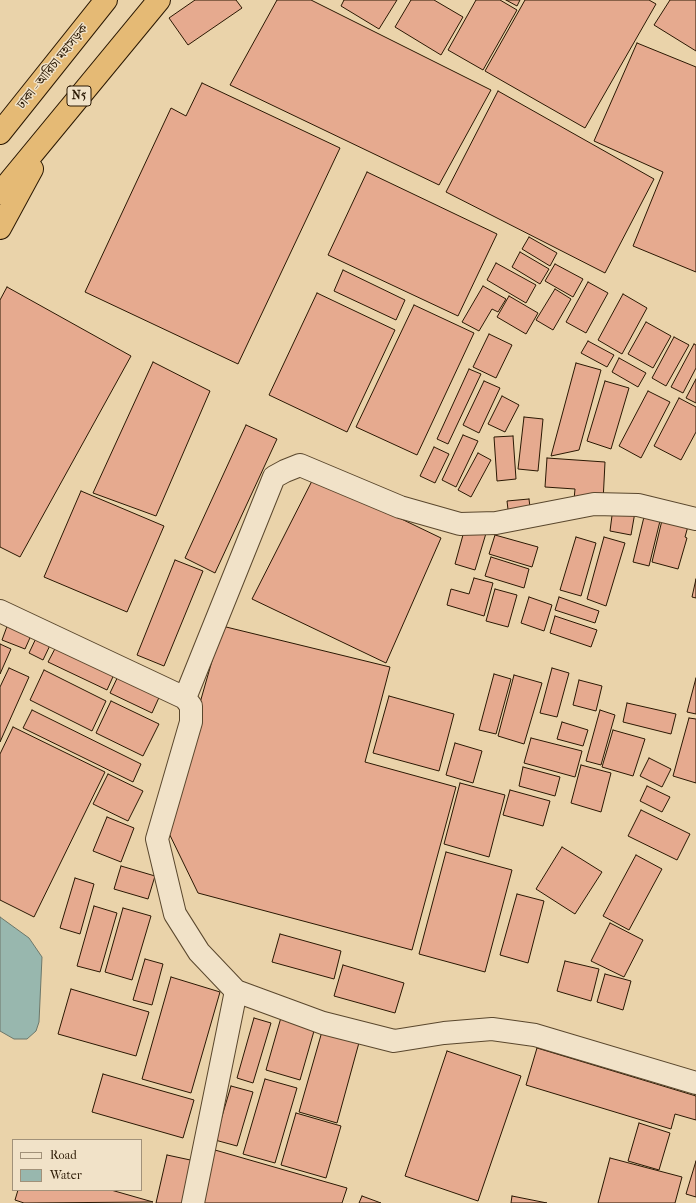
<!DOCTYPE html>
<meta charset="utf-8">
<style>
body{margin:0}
#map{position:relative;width:696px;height:1203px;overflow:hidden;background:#ead3aa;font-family:"IM FELL French Canon",serif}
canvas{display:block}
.legend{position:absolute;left:12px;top:1139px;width:130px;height:52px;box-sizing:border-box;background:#f1e2c8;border:1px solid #a19179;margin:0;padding:5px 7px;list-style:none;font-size:12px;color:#2a1803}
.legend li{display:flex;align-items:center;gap:8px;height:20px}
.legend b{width:20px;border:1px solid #a19179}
</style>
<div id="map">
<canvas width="696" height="1203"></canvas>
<ul class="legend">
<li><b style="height:5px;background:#f1e2c8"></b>Road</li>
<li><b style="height:11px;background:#98b7ae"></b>Water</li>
</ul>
</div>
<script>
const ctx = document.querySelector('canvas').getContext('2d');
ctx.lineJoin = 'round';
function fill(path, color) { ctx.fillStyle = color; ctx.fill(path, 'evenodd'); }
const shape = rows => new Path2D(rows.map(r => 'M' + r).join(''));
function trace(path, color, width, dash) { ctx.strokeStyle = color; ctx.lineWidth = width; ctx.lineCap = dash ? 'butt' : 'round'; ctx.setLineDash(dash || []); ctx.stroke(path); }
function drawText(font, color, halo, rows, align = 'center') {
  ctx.font = font + ' "IM FELL French Canon","Noto Serif Bengali",serif'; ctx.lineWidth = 3; ctx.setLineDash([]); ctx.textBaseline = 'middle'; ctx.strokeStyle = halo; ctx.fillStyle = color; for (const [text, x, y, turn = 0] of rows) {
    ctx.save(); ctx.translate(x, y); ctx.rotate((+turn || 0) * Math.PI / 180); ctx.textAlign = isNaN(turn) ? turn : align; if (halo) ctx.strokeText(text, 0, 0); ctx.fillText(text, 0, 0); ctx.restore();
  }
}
const water = shape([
 [0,917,29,938,42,957,39,1022,36,1031,27,1039,14,1039,0,1031,0,917]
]);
fill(water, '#98b7ae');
trace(water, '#6c776a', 1);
const building = shape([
 [195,0,236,0,242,8,188,45,169,18,195,0],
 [277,0,311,0,491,90,439,185,230,85,277,0],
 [344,0,397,0,379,29,341,6,344,0],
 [411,0,434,0,463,17,441,55,395,27,411,0],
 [476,0,500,0,517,10,483,70,448,50,476,0],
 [506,0,520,0,517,6,506,0],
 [525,0,649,0,656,4,585,128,485,71,525,0],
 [670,0,696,0,696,51,654,25,670,0],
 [637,43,696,67,696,272,633,246,663,172,594,141,637,43],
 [202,83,340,148,238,364,85,292,171,108,186,116,202,83],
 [498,91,654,179,605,273,446,192,498,91],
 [367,172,497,234,458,316,328,255,367,172],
 [529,237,557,253,550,266,522,249,529,237],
 [520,252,549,269,540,284,512,267,520,252],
 [496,263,536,285,526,303,487,280,496,263],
 [555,264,583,279,573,297,545,281,555,264],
 [343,270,405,300,396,320,334,291,343,270],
 [588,282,608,293,586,333,566,322,588,282],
 [483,286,506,299,498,312,492,309,479,331,462,322,483,286],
 [7,287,131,356,20,557,0,547,0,300,7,287],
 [555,289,571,299,553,330,536,320,555,289],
 [317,293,395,330,347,432,269,395,317,293],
 [623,294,647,308,622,354,598,340,623,294],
 [509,296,538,313,526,334,497,317,509,296],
 [414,305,474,333,417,455,356,427,414,305],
 [646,322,671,336,653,368,628,354,646,322],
 [489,334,512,345,496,378,473,367,489,334],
 [674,337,689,345,666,386,652,378,674,337],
 [588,341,614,355,607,367,581,353,588,341],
 [694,344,696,345,696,368,683,393,671,387,694,344],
 [619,358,646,373,638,387,612,372,619,358],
 [153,362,210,391,156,516,93,493,153,362],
 [576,363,601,370,579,450,551,456,576,363],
 [469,369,481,374,448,444,437,439,469,369],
 [696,379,696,403,686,398,696,379],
 [484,381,500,388,479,433,463,425,484,381],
 [605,381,629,388,611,449,587,441,605,381],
 [648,391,670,402,641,458,619,446,648,391],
 [502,396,519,405,505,432,488,424,502,396],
 [679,398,696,407,696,432,681,460,654,446,679,398],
 [524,417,543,419,538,471,518,469,524,417],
 [246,425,277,439,215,573,185,558,246,425],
 [463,435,478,441,456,487,442,480,463,435],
 [513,436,516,479,497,481,494,437,513,436],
 [434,447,449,454,435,483,420,476,434,447],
 [478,453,491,460,471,497,458,490,478,453],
 [547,458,605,462,603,502,574,500,575,489,545,487,547,458],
 [314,477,441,538,386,663,252,599,314,477],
 [81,491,164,526,127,612,44,577,81,491],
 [529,499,531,515,509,518,507,501,529,499],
 [613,508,635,512,631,535,610,531,613,508],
 [664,512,690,519,685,537,687,538,678,569,652,562,664,512],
 [644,517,660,521,649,566,633,562,644,517],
 [466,524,487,530,475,570,455,564,466,524],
 [495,535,538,547,532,567,489,554,495,535],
 [576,537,596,543,581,596,560,590,576,537],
 [604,537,625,543,606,606,587,599,604,537],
 [491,557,529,569,524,588,485,576,491,557],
 [175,560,203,571,164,666,137,655,175,560],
 [474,578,493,583,484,616,447,605,451,589,469,594,474,578],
 [696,579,696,598,692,597,696,579],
 [495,589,517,595,508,627,486,621,495,589],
 [529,597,552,605,544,631,521,623,529,597],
 [559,597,599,611,595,623,555,610,559,597],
 [555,616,597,630,591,647,550,633,555,616],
 [9,621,33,631,25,649,2,640,9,621],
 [222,626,390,667,365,762,456,787,412,950,198,893,165,825,222,626],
 [39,632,53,639,43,660,29,653,39,632],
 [58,643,116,670,107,690,48,662,58,643],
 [0,644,11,649,0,674,0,644],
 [9,668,29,677,0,742,0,687,9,668],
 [552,668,569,673,557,717,540,713,552,668],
 [44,670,106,701,92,731,30,700,44,670],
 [121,670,161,693,152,713,110,693,121,670],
 [494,674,511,679,496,734,479,730,494,674],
 [514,675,542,683,524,744,498,736,514,675],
 [696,678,696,714,687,712,696,678],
 [579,680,602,686,596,711,573,705,579,680],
 [389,696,454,714,439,771,373,753,389,696],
 [111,701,159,724,143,756,96,733,111,701],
 [627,703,676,714,671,734,623,722,627,703],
 [32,710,141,764,133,782,23,728,32,710],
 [600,710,615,715,601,765,586,761,600,710],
 [689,718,696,719,696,783,673,776,689,718],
 [562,722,588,730,583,746,557,739,562,722],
 [13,727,105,772,34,917,0,900,0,754,13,727],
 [613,730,645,739,633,776,602,767,613,730],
 [531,738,582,751,575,777,524,763,531,738],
 [455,743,482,751,473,783,446,775,455,743],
 [649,758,671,769,662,787,640,776,649,758],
 [581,765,611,773,601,812,571,803,581,765],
 [523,767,560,777,555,796,519,786,523,767],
 [108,774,143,791,128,821,93,804,108,774],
 [460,783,505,795,489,857,444,844,460,783],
 [647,786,670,797,662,812,640,801,647,786],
 [510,790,550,801,543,826,503,815,510,790],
 [641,810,690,834,677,860,628,836,641,810],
 [107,817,134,828,121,862,93,851,107,817],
 [562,847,602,872,575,914,536,889,562,847],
 [446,852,512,870,485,972,419,954,446,852],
 [636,855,662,869,629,930,603,916,636,855],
 [121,866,155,876,148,899,114,889,121,866],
 [75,878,94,884,80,934,60,928,75,878],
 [517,894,544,901,528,963,500,955,517,894],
 [94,906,117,913,100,972,77,966,94,906],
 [123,908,151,916,132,980,105,972,123,908],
 [610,923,643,940,624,977,591,961,610,923],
 [280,934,341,951,334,979,272,962,280,934],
 [145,959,163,964,152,1005,133,1000,145,959],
 [565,961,599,969,591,1001,557,991,565,961],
 [343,965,404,983,395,1013,334,996,343,965],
 [605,974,631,981,623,1010,597,1002,605,974],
 [171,977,220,992,191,1093,142,1079,171,977],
 [71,989,149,1012,136,1056,58,1034,71,989],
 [282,1014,316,1024,300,1080,266,1070,282,1014],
 [254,1018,271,1023,253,1083,237,1078,254,1018],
 [323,1028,360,1039,337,1123,299,1112,323,1028],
 [537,1048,696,1096,696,1120,675,1114,671,1129,526,1085,537,1048],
 [447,1051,521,1076,478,1201,405,1176,447,1051],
 [103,1074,194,1100,183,1138,92,1112,103,1074],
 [265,1079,297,1088,275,1163,243,1154,265,1079],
 [231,1086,253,1092,237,1146,215,1140,231,1086],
 [296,1113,341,1126,326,1178,281,1165,296,1113],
 [639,1123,670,1133,659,1170,628,1161,639,1123],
 [215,1150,347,1188,342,1203,200,1203,215,1150],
 [167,1155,195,1161,186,1203,156,1203,167,1155],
 [610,1158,682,1177,675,1203,598,1203,610,1158],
 [696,1161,696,1197,686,1194,696,1161],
 [18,1190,111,1190,153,1202,24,1203,15,1200,18,1190],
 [362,1196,381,1203,359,1203,362,1196],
 [512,1196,547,1203,511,1203,512,1196]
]);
fill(building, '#e6aa8f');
trace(building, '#2a1803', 1);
const street = shape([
 [0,611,185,698,191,706,191,722,157,839,175,914,199,952,236,991,193,1203],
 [185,698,274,477,285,471,300,465,400,507,460,524,496,523,594,504,638,505,696,519],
 [236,991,323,1023,394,1041,444,1033,492,1029,535,1035,696,1083]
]);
const highway = shape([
 [0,133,106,0],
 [0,193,159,0],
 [0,228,32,169]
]);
trace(street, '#5a472d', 24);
trace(highway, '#2a1803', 24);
trace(street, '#f1e2c8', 22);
trace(highway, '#e5ba75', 22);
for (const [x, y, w] of [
 [79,96,24]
]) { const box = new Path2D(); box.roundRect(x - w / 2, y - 10, w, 20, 3); ctx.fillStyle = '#f1e2c8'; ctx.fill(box); trace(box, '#2a1803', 1); }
drawText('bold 12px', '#2a1803', null, [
 ["N5",79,96]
]);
drawText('13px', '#2a1803', '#f1e2c8', [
 ["ঢাকা - আরিচা মহাসড়ক",53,67,-51]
]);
</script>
